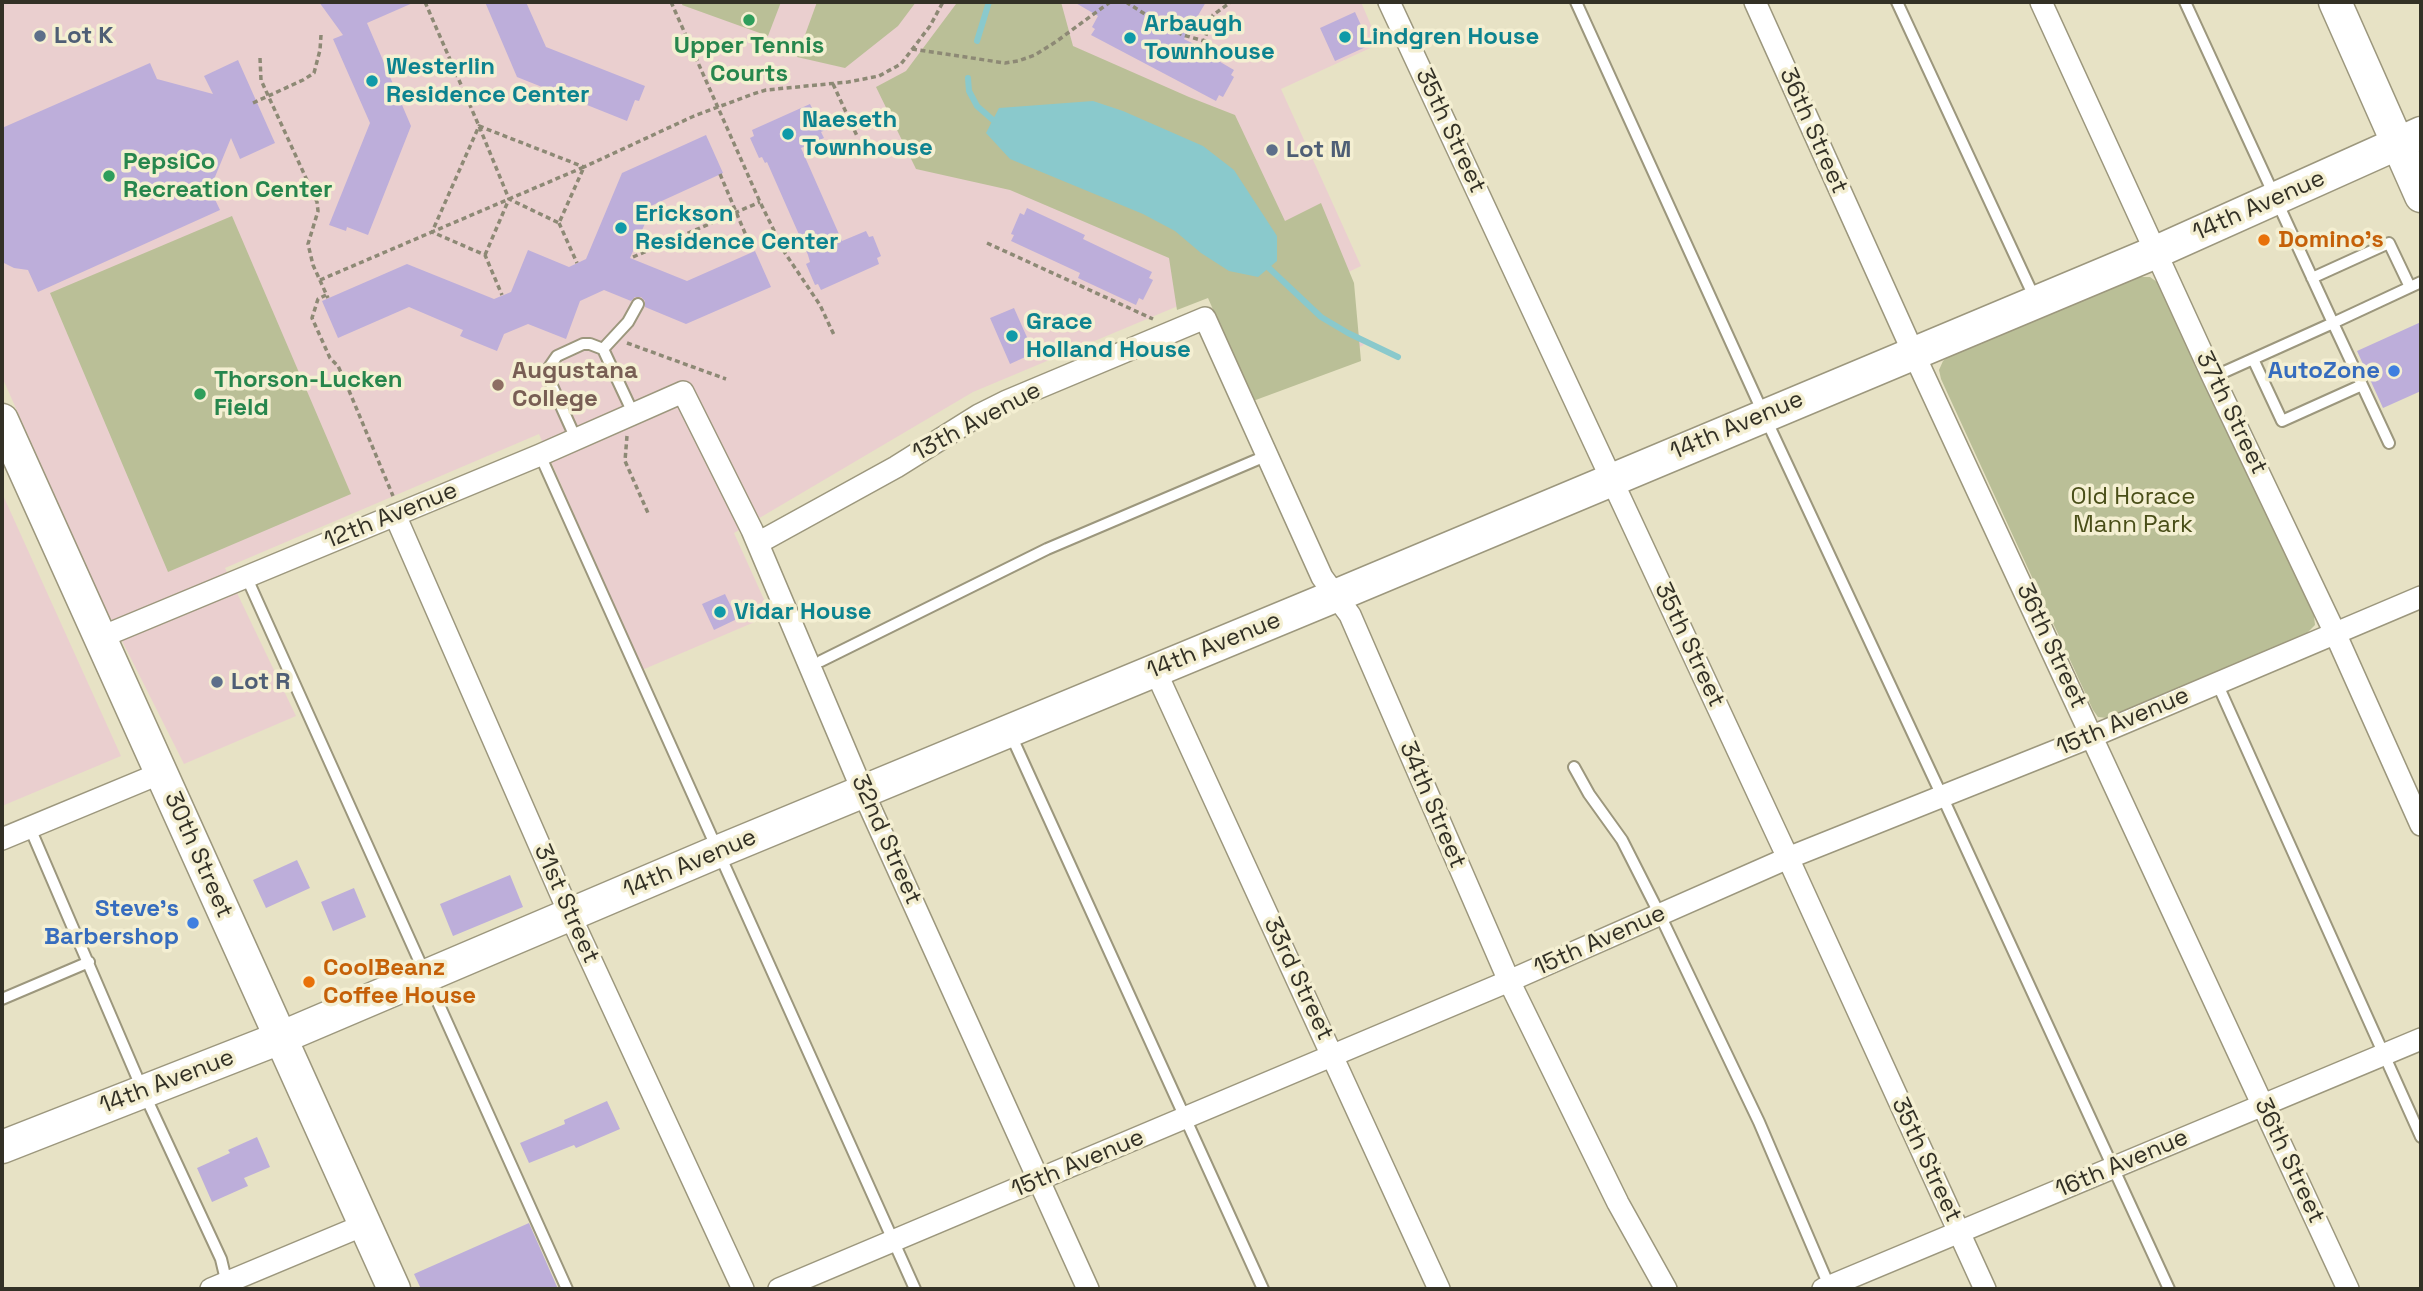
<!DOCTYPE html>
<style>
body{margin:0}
#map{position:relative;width:2423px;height:1291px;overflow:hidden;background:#e7e2c5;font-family:"Space Grotesk",sans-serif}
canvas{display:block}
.frame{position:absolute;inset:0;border:4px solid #333126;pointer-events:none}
</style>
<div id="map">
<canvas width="2423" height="1291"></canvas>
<div class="frame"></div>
</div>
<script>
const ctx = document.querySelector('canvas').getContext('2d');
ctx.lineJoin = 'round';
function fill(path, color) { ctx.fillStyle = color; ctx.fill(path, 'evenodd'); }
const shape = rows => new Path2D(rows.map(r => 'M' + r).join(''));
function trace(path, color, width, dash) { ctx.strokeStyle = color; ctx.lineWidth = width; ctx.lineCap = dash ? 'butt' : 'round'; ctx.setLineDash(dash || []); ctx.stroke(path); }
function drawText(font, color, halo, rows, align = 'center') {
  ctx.font = font + ' "Space Grotesk",sans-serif'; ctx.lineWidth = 7; ctx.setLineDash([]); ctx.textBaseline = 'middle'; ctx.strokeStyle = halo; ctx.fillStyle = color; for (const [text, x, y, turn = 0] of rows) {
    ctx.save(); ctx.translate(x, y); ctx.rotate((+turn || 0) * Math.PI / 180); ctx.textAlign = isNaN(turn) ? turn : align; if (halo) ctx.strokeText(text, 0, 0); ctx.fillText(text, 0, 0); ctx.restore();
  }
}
fill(shape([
 [2,2,1361,2,1379,44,1281,89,1361,266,1334,279,1364,345,1253,393,1209,293,973,392,734,533,771,615,642,670,539,434,225,568,296,716,184,764,100,597,2,377],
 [2,493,121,756,2,806]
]), '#eacfcf');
fill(shape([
 [683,2,781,2,768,36,682,5],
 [817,2,916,2,898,26,845,68,797,57],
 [997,2,1061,2,1073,46,1189,97,1235,115,1285,221,1321,203,1354,283,1361,361,1253,401,1208,298,1177,310,1169,258,1010,190,916,169,876,87,906,71,956,4],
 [232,216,351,494,168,572,50,293],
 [2140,277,2150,277,2157,282,2166,294,2314,616,2315,625,2304,636,2107,718,2098,717,2093,710,1941,379,1939,370,1943,361,1951,354]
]), '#babf97');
fill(shape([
 [1093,101,1123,111,1203,146,1234,170,1277,236,1277,261,1258,277,1229,271,1201,253,1175,231,1143,214,1010,159,986,133,999,108]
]), '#8ac9cc');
trace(shape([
 [977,41,989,2],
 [968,78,969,91,977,106,993,120],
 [1269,268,1321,317,1348,333,1398,357]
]), '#8ac9cc', 6);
fill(shape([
 [319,2,415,2,367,23,411,126,368,235,347,227,346,231,329,225,370,123,333,39,343,35],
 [485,2,526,2,546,47,645,86,639,101,635,100,627,121,517,77],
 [1074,2,1206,2,1184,39,1212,53,1210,56,1234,70,1231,75,1234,77,1223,97,1219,95,1216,101,1091,35,1095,29,1092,27,1098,16],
 [1355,12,1370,45,1335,61,1320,28],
 [238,60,275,143,240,159,231,138,210,189,220,210,38,292,28,270,14,268,2,262,2,128,150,63,157,79,213,94,204,76],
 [810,104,813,110,816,109,825,130,821,132,824,138,801,148,842,241,866,231,869,237,873,236,881,256,877,258,879,264,821,290,818,284,815,285,806,264,810,262,808,255,767,162,765,163,762,157,759,158,750,138,754,136,752,130],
 [706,135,723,173,653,205,630,258,687,281,755,251,771,287,686,324,645,307,645,301,641,297,635,297,631,301,604,290,580,301,566,339,528,324,504,334,497,351,460,336,463,330,409,307,338,338,322,301,407,264,494,299,511,292,528,250,569,267,586,259,622,173],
 [1027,208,1085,235,1083,239,1152,272,1149,278,1153,280,1143,300,1139,298,1136,305,1078,278,1080,273,1011,241,1014,235,1011,234,1020,213,1024,215],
 [1014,308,1034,353,1010,364,990,318],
 [2421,322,2421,391,2383,408,2357,351],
 [725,594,737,619,714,630,702,604],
 [297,860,310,888,266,908,253,880],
 [510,875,523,907,453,936,440,904],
 [354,888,366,917,333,931,321,902],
 [607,1101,620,1129,576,1148,574,1145,529,1163,520,1143,565,1124,564,1120],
 [257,1137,270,1167,244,1178,248,1186,212,1202,197,1168,230,1153,228,1150],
 [529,1223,558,1289,421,1289,414,1274]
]), '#bdaeda');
const lane = shape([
 [1576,2,1764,415,1942,796,2169,1289],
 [1897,2,2036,301],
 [2185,2,2333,323,2421,282],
 [2312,278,2389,243,2410,287],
 [603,349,628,322,638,304],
 [2213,377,2333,323,2362,385,2282,421,2253,359],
 [2362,385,2389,443],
 [576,439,548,377,548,369,557,356,583,344,590,344,603,349,633,413],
 [540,455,915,1289],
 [246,576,567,1289],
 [821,661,1047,549,1268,455],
 [2217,683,2421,1137],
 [1010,733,1263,1289],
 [1574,767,1589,794,1622,840,1660,915,1759,1122,1830,1288],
 [30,828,143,1091,221,1259,227,1284],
 [2,999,89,962]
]);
const street = shape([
 [1389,2,1788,858,1985,1289],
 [1755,2,1913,352,2348,1289],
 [2041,2,2213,377,2335,633,2421,825],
 [395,515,570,915,743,1289],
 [758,543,896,467,979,415,1007,401,1205,318,1322,577,1350,615,1509,981,1618,1203,1666,1289],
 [99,638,540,455,683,392,752,530,863,792,1088,1289],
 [1155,670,1439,1289],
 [2,839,161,773],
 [211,1289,364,1225],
 [779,1289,1509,981,1788,858,2093,736,2421,597],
 [1823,1289,2421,1039]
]);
const secondary = shape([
 [2335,2,2421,196],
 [2,420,394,1289],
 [2,1147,280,1038,717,852,1335,596,2156,252,2421,133]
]);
trace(lane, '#9c977d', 14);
trace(street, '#9c977d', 24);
trace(secondary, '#9c977d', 35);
trace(shape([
 [425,2,479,126,509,199,559,223,584,167,509,199,432,232,479,126,584,167,694,116,753,94,766,90,848,82,879,76,901,64,930,26,943,2],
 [671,2,760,202,785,253,820,305,834,335],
 [1126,2,1162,25,1183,35,1204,41,1213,15,1231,2],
 [912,49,1005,63,1018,61,1035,55,1057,41,1110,2],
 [260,58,261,80,317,202,318,211,308,244,313,265,328,298],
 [833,84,857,136],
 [253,103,303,80,314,73,320,50,321,35],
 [720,174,753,252],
 [559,223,577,263],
 [987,243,1153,319],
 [485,255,509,199],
 [633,257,760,202],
 [320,280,432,232,485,255,502,295],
 [326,295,318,299,312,318,330,358,338,366,345,381,393,496],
 [627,343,726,379],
 [627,436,625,461,648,513]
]), '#8d8975', 3.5, [5, 3.5]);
trace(lane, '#fff', 10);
trace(street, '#fff', 21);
trace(secondary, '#fff', 32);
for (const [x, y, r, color] of [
 [749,20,7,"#2e9e5b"],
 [40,36,7,"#5c6f8a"],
 [1345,37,7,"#0f9aa8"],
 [1130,38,7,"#0f9aa8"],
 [372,81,7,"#0f9aa8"],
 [788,134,7,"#0f9aa8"],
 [1272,150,7,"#5c6f8a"],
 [109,176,7,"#2e9e5b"],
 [621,228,7,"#0f9aa8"],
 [2264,240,7,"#e8710a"],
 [1012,336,7,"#0f9aa8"],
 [2394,371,7,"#3f7fe0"],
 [498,385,7,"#8d6e63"],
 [200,394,7,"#2e9e5b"],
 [720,612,7,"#0f9aa8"],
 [217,682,7,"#5c6f8a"],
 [193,923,7,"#3f7fe0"],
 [309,982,7,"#e8710a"]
]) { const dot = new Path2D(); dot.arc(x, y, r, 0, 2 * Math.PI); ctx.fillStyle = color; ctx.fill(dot); trace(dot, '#f4efd2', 2.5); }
drawText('bold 24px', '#0d838f', '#f4efd2', [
 ["Arbaugh",1144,24],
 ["Townhouse",1144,52],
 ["Lindgren House",1359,37],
 ["Westerlin",386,67],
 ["Residence Center",386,95],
 ["Naeseth",802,120],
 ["Townhouse",802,148],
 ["Erickson",635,214],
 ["Residence Center",635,242],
 ["Grace",1026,322],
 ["Holland House",1026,350],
 ["Vidar House",734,612]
], 'left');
drawText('bold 24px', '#4e5e75', '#f4efd2', [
 ["Lot K",54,36],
 ["Lot M",1286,150],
 ["Lot R",231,682]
], 'left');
drawText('bold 24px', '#27864d', '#f4efd2', [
 ["Upper Tennis",749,46,"center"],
 ["Courts",749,74,"center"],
 ["PepsiCo",123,162],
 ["Recreation Center",123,190],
 ["Thorson-Lucken",214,380],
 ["Field",214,408]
], 'left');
drawText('24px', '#333126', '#f4efd2', [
 ["35th Street",1450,131,65],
 ["36th Street",1813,131,66],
 ["14th Avenue",2259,206,-24],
 ["37th Street",2231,413,64],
 ["13th Avenue",977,422,-28],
 ["14th Avenue",1737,426,-23],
 ["12th Avenue",391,516,-22],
 ["35th Street",1689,645,65],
 ["14th Avenue",1214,646,-22],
 ["36th Street",2051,646,65],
 ["15th Avenue",2123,722,-23],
 ["34th Street",1432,805,67],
 ["32nd Street",886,840,66],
 ["30th Street",198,855,66],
 ["14th Avenue",690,864,-23],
 ["31st Street",566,904,66],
 ["15th Avenue",1600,941,-24],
 ["33rd Street",1298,979,65],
 ["14th Avenue",167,1082,-21],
 ["35th Street",1926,1160,65],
 ["36th Street",2289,1161,65],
 ["15th Avenue",1078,1164,-23],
 ["16th Avenue",2122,1164,-23]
]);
drawText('bold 24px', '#c56008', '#f4efd2', [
 ["Domino's",2278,240],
 ["CoolBeanz",323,968],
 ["Coffee House",323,996]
], 'left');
drawText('bold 24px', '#785e54', '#f4efd2', [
 ["Augustana",512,371],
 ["College",512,399]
], 'left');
drawText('bold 24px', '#366cbe', '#f4efd2', [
 ["AutoZone",2380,371],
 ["Steve's",179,909],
 ["Barbershop",179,937]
], 'right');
drawText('24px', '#494e18', '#f4efd2', [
 ["Old Horace",2133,497],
 ["Mann Park",2133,525]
]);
</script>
